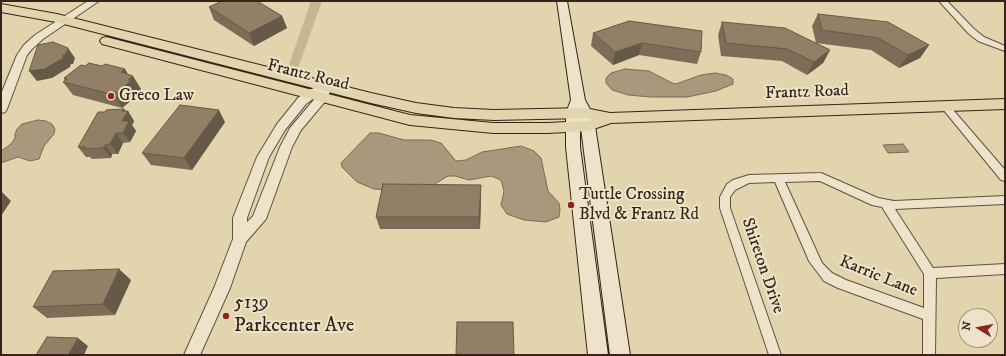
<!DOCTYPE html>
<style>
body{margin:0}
#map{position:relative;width:1006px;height:356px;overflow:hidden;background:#e2d4ad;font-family:"IM FELL DW Pica",serif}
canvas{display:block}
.frame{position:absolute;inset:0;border:2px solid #392319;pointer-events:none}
.north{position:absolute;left:958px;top:308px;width:40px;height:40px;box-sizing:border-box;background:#ece3ca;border:1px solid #a49683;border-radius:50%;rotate:280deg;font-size:11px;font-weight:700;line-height:16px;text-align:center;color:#392319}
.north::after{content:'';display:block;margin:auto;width:14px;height:18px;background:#8f2418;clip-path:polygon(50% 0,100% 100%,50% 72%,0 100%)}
</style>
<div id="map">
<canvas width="1006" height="356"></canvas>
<div class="frame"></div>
<div class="north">N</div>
</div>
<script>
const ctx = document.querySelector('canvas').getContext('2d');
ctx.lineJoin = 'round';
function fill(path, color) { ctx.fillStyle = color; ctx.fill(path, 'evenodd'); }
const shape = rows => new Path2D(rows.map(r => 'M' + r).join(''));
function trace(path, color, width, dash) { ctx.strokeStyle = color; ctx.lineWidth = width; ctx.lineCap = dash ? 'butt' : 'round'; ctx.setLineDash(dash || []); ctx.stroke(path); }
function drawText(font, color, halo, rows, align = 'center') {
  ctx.font = font + ' "IM FELL DW Pica",serif'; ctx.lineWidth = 4; ctx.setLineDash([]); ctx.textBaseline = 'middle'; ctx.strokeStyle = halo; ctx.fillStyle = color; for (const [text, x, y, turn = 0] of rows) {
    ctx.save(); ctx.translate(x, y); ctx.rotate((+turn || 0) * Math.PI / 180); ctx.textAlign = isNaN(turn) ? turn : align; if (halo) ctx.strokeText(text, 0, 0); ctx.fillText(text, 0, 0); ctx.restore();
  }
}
fill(shape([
 [311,1,322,1,298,68,289,65]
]), '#c5b694');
const water = shape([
 [625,69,649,71,672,83,676,84,701,75,715,73,726,75,733,79,733,84,716,91,687,97,651,97,628,95,612,90,606,83,606,78,611,73,625,69],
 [38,120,46,121,52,124,55,129,54,134,44,146,39,159,30,161,18,157,1,163,1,151,11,144,15,138,15,134,17,129,22,124,38,120],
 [370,133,379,133,404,140,430,140,441,143,456,161,466,160,482,152,521,146,534,151,541,158,548,191,559,203,560,209,559,217,546,222,524,220,507,214,501,205,504,191,501,180,491,176,469,180,455,176,448,176,428,188,410,191,374,189,357,182,342,167,341,163,370,133],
 [903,144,909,152,888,153,883,145,903,144]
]);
fill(water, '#a9987b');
trace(water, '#7c6954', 1);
const minor = shape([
 [939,1,947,1,974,29,984,37,1005,46,1005,51,978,41,968,33,939,1],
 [945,103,948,104,1005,170,1005,181,1001,180,942,108,941,106,945,103],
 [821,173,878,198,894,201,1005,196,1005,204,895,209,933,268,1005,264,1005,274,936,278,935,355,923,355,923,319,838,288,824,281,809,261,775,182,749,183,735,190,730,197,730,208,781,355,769,355,720,208,720,197,727,184,733,180,749,175,821,173],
 [820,181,872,205,882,207,924,274,924,308,846,280,832,273,822,263,785,182,820,181]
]);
const tertiary = shape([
 [88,1,99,1,43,39,32,49,27,55,7,109,5,112,1,113,1,94,17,55,24,45,35,35,88,1],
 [325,83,329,84,331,87,328,98,301,130,292,147,266,219,246,242,230,288,200,355,184,355,214,288,233,239,233,218,257,157,277,124,298,98,305,92,325,83],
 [317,96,290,128,280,147,253,216,247,222,247,218,269,157,285,130,306,104,317,96]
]);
const secondary = shape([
 [557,1,567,1,585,100,592,113,595,126,630,355,610,355,580,120,580,147,608,355,588,355,566,147,566,113,571,100,557,1]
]);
const primary = shape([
 [1,4,57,14,371,93,416,103,454,108,494,110,585,108,610,113,1005,99,1005,109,611,123,588,131,547,133,493,133,410,125,102,44,100,41,102,38,106,37,410,115,493,123,547,123,587,121,592,119,585,118,494,120,454,118,416,113,371,103,56,22,1,12,1,4]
]);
trace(minor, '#634f3e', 2);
trace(tertiary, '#634f3e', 2);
trace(secondary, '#392319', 2);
trace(primary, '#392319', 2);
fill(minor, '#ece3ca');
fill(tertiary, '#ece3ca');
fill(secondary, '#ece3ca');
fill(primary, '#e2d4ad');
fill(shape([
 [209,7,282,16,287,28,254,46,214,20],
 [818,14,929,45,920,58,899,68,871,50,816,43,830,50,823,63,807,75,782,61,721,56,718,35,722,22,816,43,812,26],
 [593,33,701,52,697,64,639,55,613,65,591,46],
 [85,66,102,66,125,69,128,75,141,89,138,91,140,93,122,108,73,95,63,82,65,81,64,78],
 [124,109,125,111,128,111,134,121,132,125,136,131,130,142,123,143,118,154,112,154,111,158,92,159,90,157,86,157,78,147,105,112],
 [225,122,192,170,151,165,142,153],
 [481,197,480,229,380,229,376,217],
 [131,280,115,315,47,318,33,307]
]), '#7d6d58');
fill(shape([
 [282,16,287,28,254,46,249,33],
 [642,43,639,55,613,65,615,52],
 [929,45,920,58,899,68,908,55],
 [68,48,75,58,73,64,71,64,70,67,52,78,37,81,29,71,63,55],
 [830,50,823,63,807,75,814,62],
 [125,69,130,78,133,76,141,89,138,91,140,93,122,108,114,95,121,72],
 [124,109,127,113,128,111,134,121,132,125,136,131,130,142,123,133,122,111],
 [219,110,225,122,192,170,184,158],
 [116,133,123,143,118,154,110,144],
 [105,145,112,154,111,158,103,148],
 [481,185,481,197,480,229,479,217],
 [1,191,11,201,1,216],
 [119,269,131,280,115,315,103,304],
 [78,338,88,346,84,355,68,355]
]), '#665947');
const building = shape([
 [222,1,257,1,282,16,249,33,209,7,222,1],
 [818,14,888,22,929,45,908,55,878,38,822,30,818,14],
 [629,21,702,31,701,52,642,43,615,52,593,33,629,21],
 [722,22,785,28,830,50,814,62,787,49,726,43,722,22],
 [53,42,68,48,66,54,63,55,63,58,45,69,29,71,38,45,53,42],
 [89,63,102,66,105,64,125,69,121,72,133,76,128,80,132,80,114,95,63,82,67,79,64,78,81,65,85,66,89,63],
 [180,105,219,110,184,158,142,153,180,105],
 [124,109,122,111,128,111,122,121,129,121,123,133,116,133,110,144,105,145,103,148,84,149,85,147,78,147,98,112,105,112,106,110,124,109],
 [383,184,481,185,479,217,376,217,383,184],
 [119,269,103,304,33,307,53,271,119,269],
 [457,322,513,322,514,355,456,355,457,322],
 [47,337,78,338,68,355,36,355,47,337]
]);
fill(building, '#917f66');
trace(building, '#665947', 1);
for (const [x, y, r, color] of [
 [111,96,4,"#8f2418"],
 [571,205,4,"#8f2418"],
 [226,316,4,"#8f2418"]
]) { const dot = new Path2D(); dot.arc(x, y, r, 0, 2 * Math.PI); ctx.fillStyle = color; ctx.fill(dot); trace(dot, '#ece3ca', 1.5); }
drawText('17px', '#392319', '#ece3ca', [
 ["Frantz Road",308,76,14],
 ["Frantz Road",807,93,-2],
 ["Shireton Drive",762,266,71],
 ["Karric Lane",878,277,22]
]);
drawText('17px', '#392319', '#ece3ca', [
 ["Greco Law",119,96],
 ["Tuttle Crossing",579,195],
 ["Blvd & Frantz Rd",579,215]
], 'left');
drawText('20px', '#392319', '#ece3ca', [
 ["5139",234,304],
 ["Parkcenter Ave",234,327]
], 'left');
</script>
